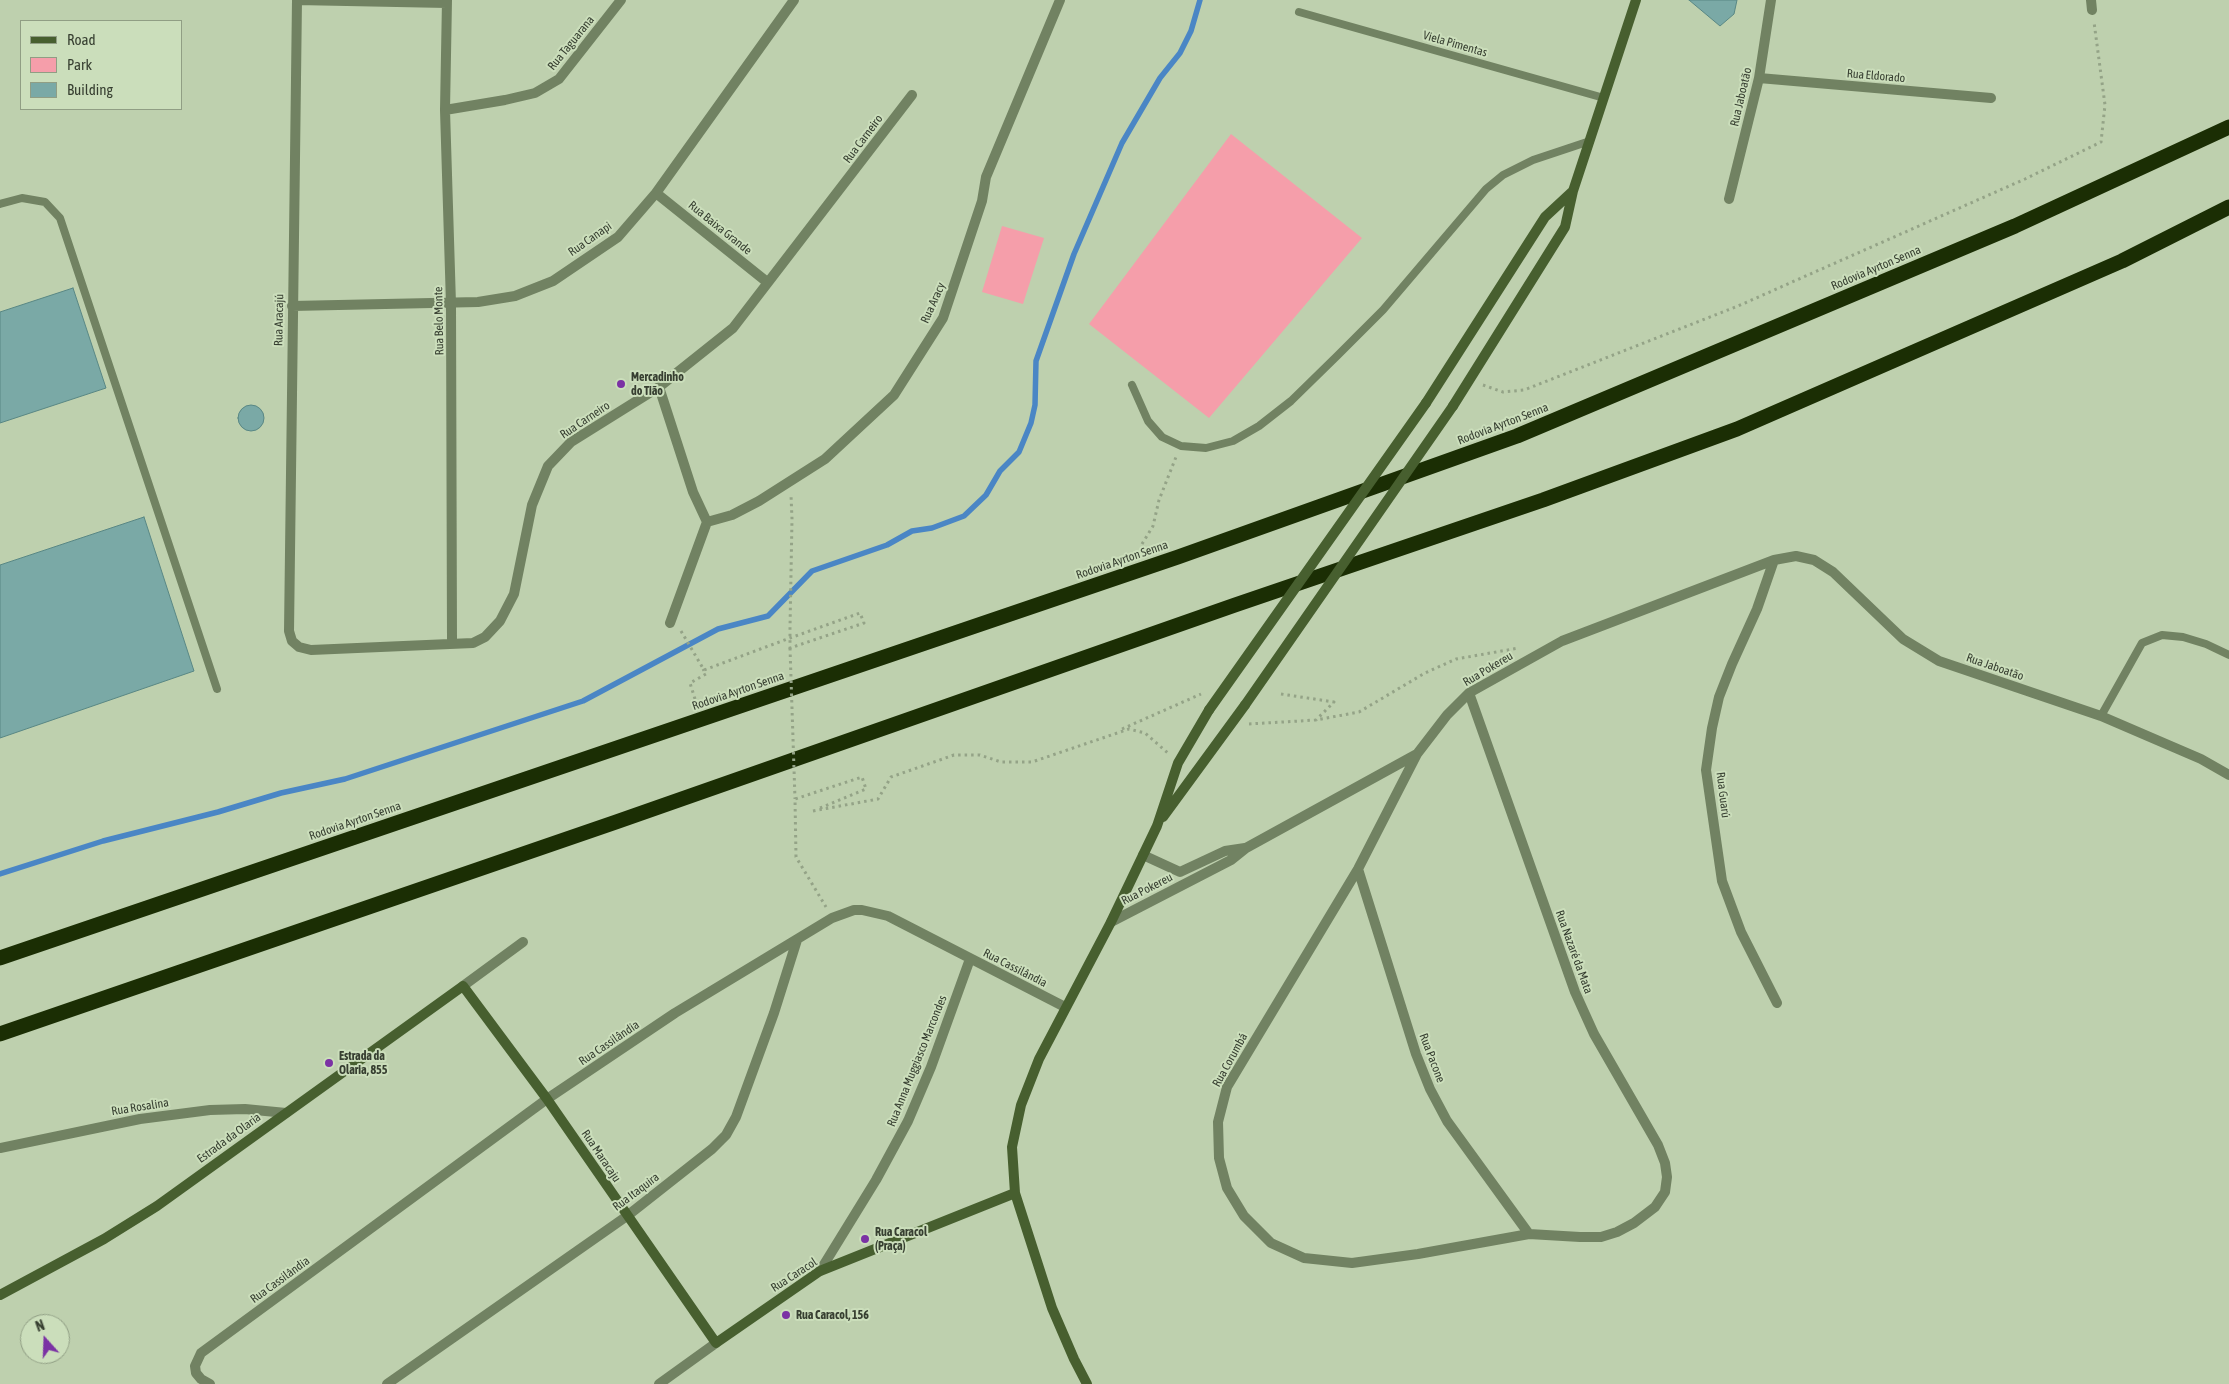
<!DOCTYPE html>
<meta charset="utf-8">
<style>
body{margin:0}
#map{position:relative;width:2229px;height:1384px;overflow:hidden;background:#bed0ae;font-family:"Asap Condensed",sans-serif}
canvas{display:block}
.legend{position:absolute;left:20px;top:20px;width:162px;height:90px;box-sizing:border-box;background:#cbdebb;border:1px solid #909e84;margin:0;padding:6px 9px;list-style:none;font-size:15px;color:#373f31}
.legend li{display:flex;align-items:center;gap:10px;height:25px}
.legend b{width:25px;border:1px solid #909e84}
.north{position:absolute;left:20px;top:1314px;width:50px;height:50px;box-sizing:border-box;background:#cbdebb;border:1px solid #909e84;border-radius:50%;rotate:340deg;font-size:14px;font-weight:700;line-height:20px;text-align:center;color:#373f31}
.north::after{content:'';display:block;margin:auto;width:18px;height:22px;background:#7b32a4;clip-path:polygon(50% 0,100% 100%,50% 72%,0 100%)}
</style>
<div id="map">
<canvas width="2229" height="1384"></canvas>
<ul class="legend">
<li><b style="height:6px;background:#475f2f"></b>Road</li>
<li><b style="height:14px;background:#f59eaa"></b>Park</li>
<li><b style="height:14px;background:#7aa9a6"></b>Building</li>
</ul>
<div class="north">N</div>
</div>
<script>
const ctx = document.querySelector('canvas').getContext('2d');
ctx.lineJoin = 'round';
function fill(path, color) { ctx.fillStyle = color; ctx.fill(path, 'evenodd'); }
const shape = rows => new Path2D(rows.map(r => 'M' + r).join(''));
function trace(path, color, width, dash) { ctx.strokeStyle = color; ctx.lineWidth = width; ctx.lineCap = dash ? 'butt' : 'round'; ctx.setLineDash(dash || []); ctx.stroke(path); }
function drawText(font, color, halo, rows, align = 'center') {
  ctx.font = font + ' "Asap Condensed",sans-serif'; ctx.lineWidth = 4; ctx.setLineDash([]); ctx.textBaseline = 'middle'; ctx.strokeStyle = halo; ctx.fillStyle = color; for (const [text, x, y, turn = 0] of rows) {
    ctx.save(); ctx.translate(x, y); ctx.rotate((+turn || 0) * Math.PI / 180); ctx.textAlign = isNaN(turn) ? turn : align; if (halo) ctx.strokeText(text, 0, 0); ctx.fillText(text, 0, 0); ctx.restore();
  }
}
fill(shape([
 [1231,134,1362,238,1209,418,1089,324],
 [1002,226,1044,238,1023,304,982,292]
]), '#f59eaa');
trace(shape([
 [0,874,103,841,218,812,281,793,345,779,583,701,718,629,768,616,812,571,887,545,912,531,932,528,964,516,986,495,1000,471,1019,452,1031,423,1035,405,1036,361,1074,254,1122,143,1160,78,1180,53,1191,31,1200,0]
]), '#4a86c5', 5.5);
const building = shape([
 [1689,0,1737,0,1734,14,1720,26,1689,0],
 [73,288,106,388,0,423,0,312,73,288],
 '238 418a13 13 0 1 1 26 0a13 13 0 1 1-26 0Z',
 [144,517,194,671,0,738,0,565,144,517]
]);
fill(building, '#7aa9a6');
trace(building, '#598784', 1);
trace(shape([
 [1483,385,1503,392,1524,390,1738,306,2025,179,2101,142,2105,105,2094,22],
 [1142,544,1153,526,1159,500,1176,457],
 [681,631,704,670,790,638,860,613,864,623,790,648,790,628,792,519,791,495],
 [1281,694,1334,702,1316,720],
 [695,699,690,683,706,674,703,669],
 [1249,724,1316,720,1359,712,1425,673,1456,659,1519,648],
 [1122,729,1201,694],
 [820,808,866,789,862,777,795,799,796,857,826,907],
 [813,811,878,799,891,777,954,755,980,755,1001,762,1032,762,1129,729,1145,733,1169,754]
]), '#94a387', 3, [2.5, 4]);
trace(shape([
 [1299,12,1604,98],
 [0,204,22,198,45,202,60,218,217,689],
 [1132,385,1148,421,1162,437,1181,446,1206,448,1233,441,1259,426,1291,401,1337,356,1383,310,1486,189,1503,175,1533,160,1590,141],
 [2101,716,2142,643,2162,635,2183,637,2206,644,2229,655]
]), '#718262', 8);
trace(shape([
 [447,0,445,110,451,304,452,643],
 [2091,0,2092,10],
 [447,3,297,0,289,631,292,641,299,647,311,650,473,643,485,637,500,621,514,594,532,505,548,466,571,442,659,387,733,328,912,95],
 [1759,78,1991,98],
 [445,110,505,100,535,93,559,79,621,0],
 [656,193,767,282],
 [1729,199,1759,78,1771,0],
 [292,306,478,302,515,296,553,281,618,237,656,193,794,0],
 [659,387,693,492,707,522,670,623],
 [707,522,732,515,759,501,825,459,894,395,943,318,982,201,986,177,1060,0],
 [1774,560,1757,609,1732,664,1719,697,1712,728,1706,770,1722,881,1741,932,1777,1003],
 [1417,754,1358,869,1227,1087,1218,1122,1219,1158,1227,1188,1244,1216,1271,1243,1304,1258,1352,1263,1418,1254,1529,1234,1580,1237,1601,1237,1617,1232,1634,1223,1655,1207,1665,1192,1667,1177,1665,1163,1658,1145,1594,1034,1575,992,1469,693],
 [1143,855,1180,872,1225,851,1245,848],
 [1358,869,1416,1054,1430,1089,1447,1121,1529,1234],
 [1111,922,1231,860,1246,848,1417,754,1447,715,1469,693,1562,641,1774,560,1796,556,1814,560,1833,572,1903,639,1939,661,2101,716,2201,759,2229,775],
 [463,986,523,942],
 [0,1148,140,1119,210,1110,245,1109,286,1113],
 [820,1271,876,1180,908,1121,931,1067,970,959],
 [210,1384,201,1379,196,1373,195,1366,201,1353,547,1099,675,1013,832,918,854,910,862,910,888,916,1065,1007],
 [387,1384,627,1216,712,1149,726,1135,736,1117,774,1013,797,940],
 [659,1384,716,1343]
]), '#718262', 10);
trace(shape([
 [1426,403,1545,217,1573,191],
 [1453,406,1565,227,1573,191,1636,0],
 [1163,817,1245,705],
 [0,1295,104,1239,157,1206,463,986,547,1099,716,1343,820,1271,1015,1193],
 [1087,1384,1074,1359,1052,1308,1015,1193,1012,1147,1021,1105,1039,1059,1111,922,1157,826,1178,763,1209,710]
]), '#475f2f', 10);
trace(shape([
 [0,958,1178,557,1517,436,2015,226,2229,127],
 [0,1034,616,822,1235,605,1543,500,1737,429,2122,261,2229,207]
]), '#1b2e04', 15);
trace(shape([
 [790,648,795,799]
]), '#94a387', 3, [2.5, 4]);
trace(shape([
 [1245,705,1453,406],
 [1209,710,1426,403]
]), '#475f2f', 10);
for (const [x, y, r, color] of [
 [621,384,5,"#7b32a4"],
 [329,1063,5,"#7b32a4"],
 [865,1239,5,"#7b32a4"],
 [786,1315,5,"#7b32a4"]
]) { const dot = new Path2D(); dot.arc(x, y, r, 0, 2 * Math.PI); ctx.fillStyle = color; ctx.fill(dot); trace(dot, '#cbdebb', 2); }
drawText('12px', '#373f31', '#cbdebb', [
 ["Rua Taguarana",571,43,-51],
 ["Viela Pimentas",1455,44,16],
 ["Rua Eldorado",1876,76,5],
 ["Rua Jaboatão",1741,97,-77],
 ["Rua Carneiro",863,139,-53],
 ["Rua Baixa Grande",720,228,39],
 ["Rua Canapi",590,239,-35],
 ["Rodovia Ayrton Senna",1876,268,-23],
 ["Rua Aracy",933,303,-66],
 ["Rua Aracajú",279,320,-89],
 ["Rua Belo Monte",439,321,-91],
 ["Rua Carneiro",585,420,-34],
 ["Rodovia Ayrton Senna",1503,424,-21],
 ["Rodovia Ayrton Senna",1122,560,-19],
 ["Rua Jaboatão",1995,667,19],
 ["Rua Pokereu",1488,669,-31],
 ["Rodovia Ayrton Senna",738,691,-19],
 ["Rua Guarú",1723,795,83],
 ["Rodovia Ayrton Senna",355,821,-19],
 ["Rua Pokereu",1147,889,-27],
 ["Rua Nazaré da Mata",1574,952,70],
 ["Rua Cassilândia",1015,968,27],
 ["Rua Cassilândia",609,1043,-34],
 ["Rua Pacone",1432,1058,69],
 ["Rua Corumbá",1230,1060,-61],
 ["Rua Anna Muggiasco Marcondes",917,1061,-68],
 ["Rua Rosalina",140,1107,-9],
 ["Estrada da Olaria",229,1138,-36],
 ["Rua Maracaju",601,1156,56],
 ["Rua Itaquira",636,1192,-37],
 ["Rua Caracol",794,1275,-33],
 ["Rua Cassilândia",280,1280,-36]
]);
drawText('bold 12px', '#373f31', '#cbdebb', [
 ["Mercadinho",631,377],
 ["do Tião",631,391],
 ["Estrada da",339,1056],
 ["Olaria, 855",339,1070],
 ["Rua Caracol",875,1232],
 ["(Praça)",875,1246],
 ["Rua Caracol, 156",796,1315]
], 'left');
</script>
